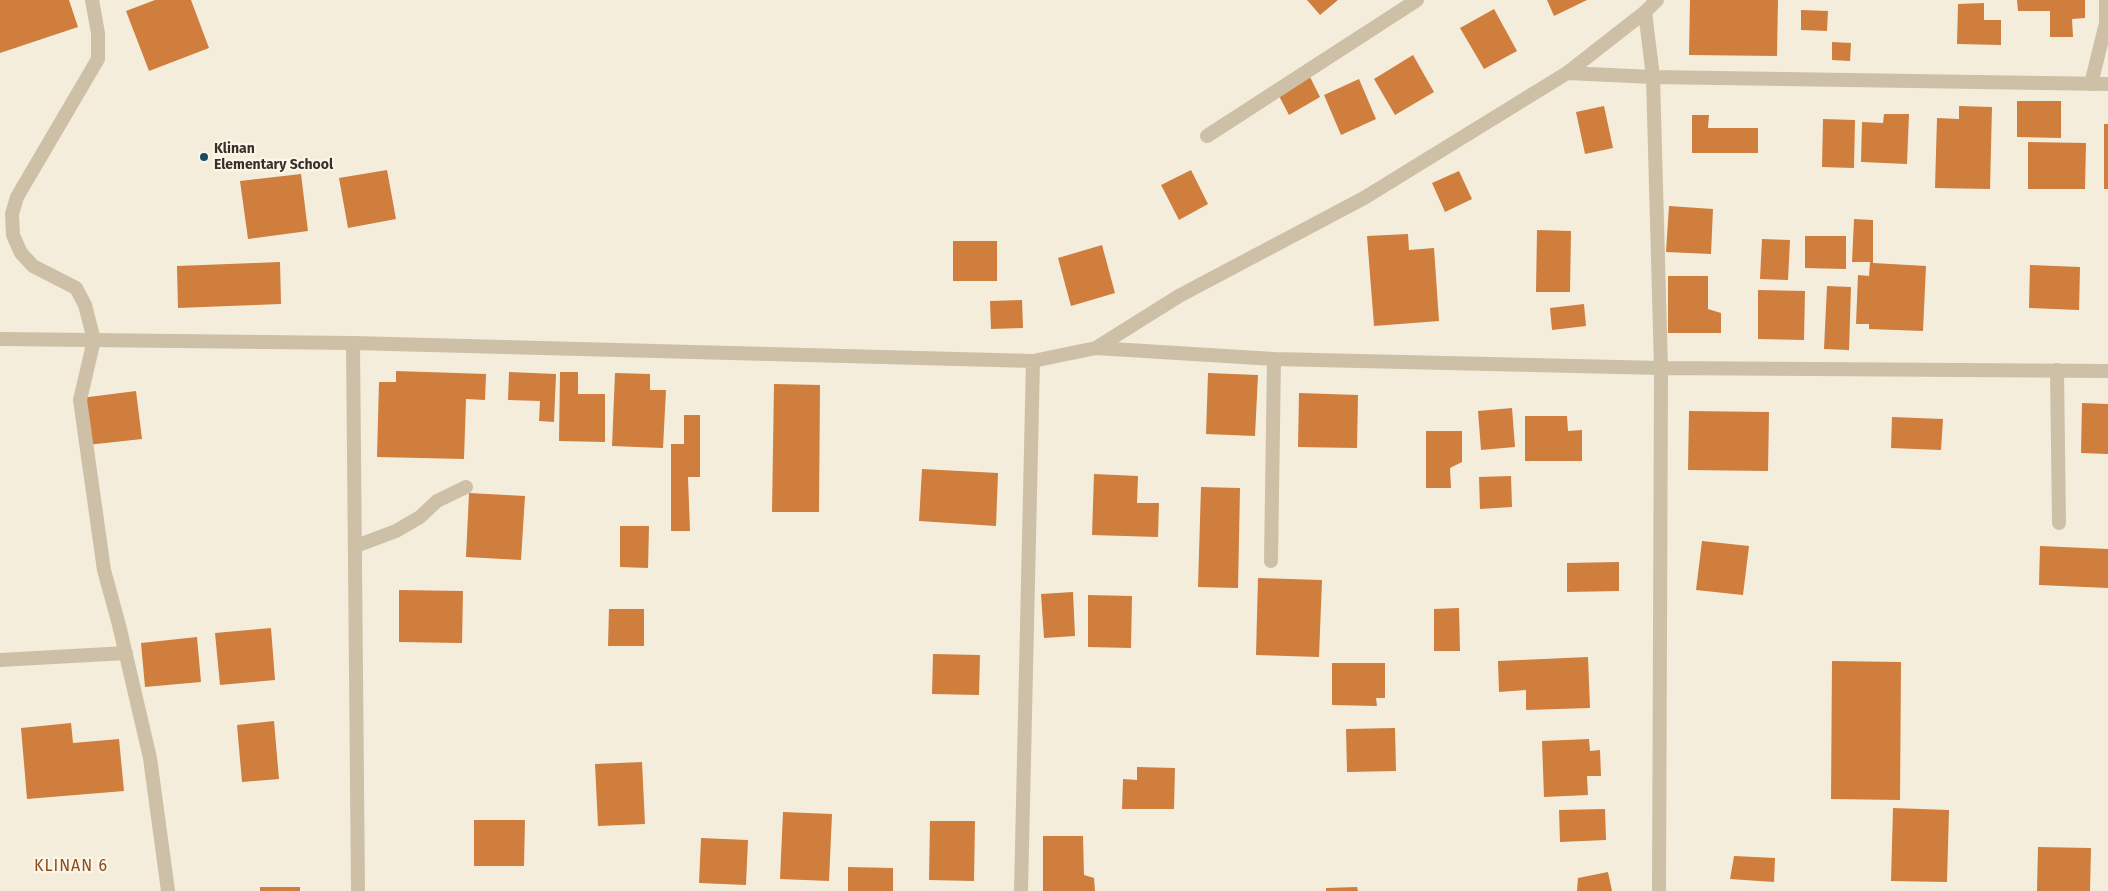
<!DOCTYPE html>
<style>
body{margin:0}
canvas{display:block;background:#f4eddb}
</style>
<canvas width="2108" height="891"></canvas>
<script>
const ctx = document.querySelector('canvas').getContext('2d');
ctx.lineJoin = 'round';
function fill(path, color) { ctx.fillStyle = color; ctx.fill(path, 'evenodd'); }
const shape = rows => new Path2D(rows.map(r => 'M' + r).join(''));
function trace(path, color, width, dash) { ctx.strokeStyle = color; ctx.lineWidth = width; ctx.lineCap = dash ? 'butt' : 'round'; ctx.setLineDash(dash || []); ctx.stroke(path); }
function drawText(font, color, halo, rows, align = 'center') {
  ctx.font = font + ' "Fira Sans",sans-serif'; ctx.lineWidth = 4.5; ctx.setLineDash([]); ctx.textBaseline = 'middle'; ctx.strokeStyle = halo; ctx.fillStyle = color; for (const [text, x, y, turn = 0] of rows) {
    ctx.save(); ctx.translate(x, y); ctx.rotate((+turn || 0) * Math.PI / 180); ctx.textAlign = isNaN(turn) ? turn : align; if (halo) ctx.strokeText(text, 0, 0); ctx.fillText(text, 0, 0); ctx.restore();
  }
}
fill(shape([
 [0,0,69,0,78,27,0,53],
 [155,0,191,0,209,48,149,71,126,11],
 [1307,0,1338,0,1320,15],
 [1547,0,1587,0,1554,16],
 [1690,0,1778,0,1777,56,1689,55],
 [2017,0,2085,0,2085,18,2072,19,2073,37,2050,37,2050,11,2018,11],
 [1984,3,1984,20,2001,20,2001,45,1957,44,1958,4],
 [1494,9,1517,51,1484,69,1460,28],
 [1801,10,1828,11,1827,31,1801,30],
 [1832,42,1851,43,1850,61,1832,60],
 [1413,55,1434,92,1395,115,1374,79],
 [1310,77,1320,97,1289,115,1278,94],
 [1359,79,1376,119,1341,135,1324,95],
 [2017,101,2061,101,2061,138,2017,137],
 [1604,106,1613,148,1585,154,1576,112],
 [1959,106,1992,107,1990,189,1935,188,1937,118,1959,119],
 [1884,114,1909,114,1907,164,1861,162,1862,122,1883,123],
 [1692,115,1709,115,1708,128,1758,128,1758,153,1692,153],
 [1823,119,1855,120,1854,168,1822,167],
 [2104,124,2108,124,2108,189,2104,189],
 [2028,142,2086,143,2085,189,2028,189],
 [387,170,396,219,348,228,339,178],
 [1191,170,1208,204,1179,220,1161,185],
 [1459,171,1472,199,1445,212,1432,183],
 [301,174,308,231,248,239,240,181],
 [1669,206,1713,209,1711,254,1666,252],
 [1854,219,1873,220,1873,263,1926,266,1923,331,1869,329,1869,324,1856,324,1858,275,1869,276,1870,262,1852,262],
 [1537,230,1571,231,1570,292,1536,292],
 [1408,234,1409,250,1434,248,1439,321,1374,326,1367,236],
 [1805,236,1846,236,1846,269,1805,268],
 [1762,239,1790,240,1788,280,1760,279],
 [953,241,997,241,997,281,953,281],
 [1102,245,1115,293,1071,306,1058,258],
 [280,262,281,304,178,308,177,266],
 [2030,265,2080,267,2079,310,2029,308],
 [1668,276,1708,276,1708,309,1721,313,1721,333,1668,333],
 [1827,286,1851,287,1849,350,1824,349],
 [1758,290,1805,291,1804,340,1758,339],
 [1022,300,1023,328,991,329,990,301],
 [1584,304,1586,326,1552,330,1550,308],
 [396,371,486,374,485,400,466,399,464,459,377,457,379,382,396,382],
 [509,372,556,374,554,422,539,421,540,401,508,400],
 [560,372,578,372,578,394,605,394,605,442,559,441],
 [615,373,650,374,650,390,666,390,663,448,612,446],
 [1208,373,1258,375,1255,436,1206,434],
 [774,384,820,385,819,512,772,512],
 [136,391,142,439,87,445,81,398],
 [1299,393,1358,395,1357,448,1298,447],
 [2082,403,2108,404,2108,454,2081,453],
 [1512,408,1515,447,1481,450,1478,411],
 [1689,411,1769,412,1768,471,1688,470],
 [684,415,700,415,700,477,688,477,690,531,671,531,671,444,684,444],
 [1525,416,1567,416,1568,431,1582,430,1582,461,1525,461],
 [1892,417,1943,419,1941,450,1891,448],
 [1426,431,1462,431,1462,462,1450,468,1451,488,1426,488],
 [922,469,998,473,996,526,919,521],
 [1094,474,1138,476,1137,503,1159,503,1158,537,1092,535],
 [1511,476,1512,507,1480,509,1479,477],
 [1201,487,1240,488,1238,588,1198,587],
 [469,493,525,496,521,560,466,557],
 [620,526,649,526,648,568,620,567],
 [1702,541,1749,546,1743,595,1696,590],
 [2040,546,2108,549,2108,588,2039,585],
 [1619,562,1619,591,1567,592,1567,563],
 [1258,578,1322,580,1319,657,1256,655],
 [399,590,463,591,462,643,399,642],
 [1073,592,1075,636,1044,638,1041,594],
 [1088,595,1132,596,1131,648,1088,647],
 [1459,608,1460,651,1434,651,1434,609],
 [609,609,644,609,644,646,608,646],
 [271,628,275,680,220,685,215,633],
 [197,637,201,682,145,687,141,643],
 [933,654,980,655,979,695,932,694],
 [1588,657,1590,708,1526,710,1526,690,1499,692,1498,661],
 [1832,661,1901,662,1900,800,1831,799],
 [1332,663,1385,663,1385,698,1376,698,1377,706,1332,705],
 [274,721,279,779,242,782,237,725],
 [71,723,73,743,119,739,124,791,27,799,21,728],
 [1395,728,1396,771,1347,772,1346,729],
 [1589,739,1590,751,1600,750,1601,776,1587,776,1588,795,1544,797,1542,741],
 [642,762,645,824,598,826,595,764],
 [1137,767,1175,768,1174,809,1122,809,1123,779,1137,780],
 [1893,808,1949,810,1947,882,1891,881],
 [1605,809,1606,840,1560,842,1559,810],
 [783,812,832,814,829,881,780,879],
 [474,820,525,820,524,866,474,866],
 [930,821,975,821,974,881,929,880],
 [1043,836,1083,836,1084,875,1094,878,1095,891,1043,891],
 [701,838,748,840,746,885,699,883],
 [2038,847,2091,848,2090,891,2037,891],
 [1734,856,1775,858,1774,882,1730,879],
 [848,867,893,868,893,891,848,891],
 [1608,872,1612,891,1577,891,1578,878],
 [260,887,300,887,300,891,260,891],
 [1357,887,1358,891,1326,891,1326,888]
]), '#cf7e3e');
trace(shape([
 [92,0,98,33,98,59,17,197,12,214,13,235,21,253,33,266,76,288,85,305,94,340,80,400,104,570,119,625,150,758,168,891],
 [2091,84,2106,23,2106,0],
 [2057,370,2059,523],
 [356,546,396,531,420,517,437,501,466,487],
 [0,660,126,653]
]), '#cdc0a6', 14);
trace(shape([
 [1645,12,1653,77,1661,368,1659,891],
 [1567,73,1653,77,2108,84],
 [1207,136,1417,0],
 [0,339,353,343,1033,361,1096,348,1274,359,1661,368,2108,371],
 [353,343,358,891],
 [1096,348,1179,296,1364,198,1567,73,1645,12,1657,0],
 [1271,561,1274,359],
 [1021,891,1033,361]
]), '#cdc0a6', 14);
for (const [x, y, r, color] of [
 [204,157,5,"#1a4c5e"]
]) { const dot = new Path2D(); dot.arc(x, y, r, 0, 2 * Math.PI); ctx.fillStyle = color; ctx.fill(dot); trace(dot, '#fbf6e8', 2); }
drawText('bold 14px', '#393028', '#fbf6e8', [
 ["Klinan",214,149],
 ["Elementary School",214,165]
], 'left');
ctx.letterSpacing = '1px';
drawText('16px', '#8e4c1a', '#fbf6e8', [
 ["KLINAN 6",71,867]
]);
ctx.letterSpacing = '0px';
</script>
